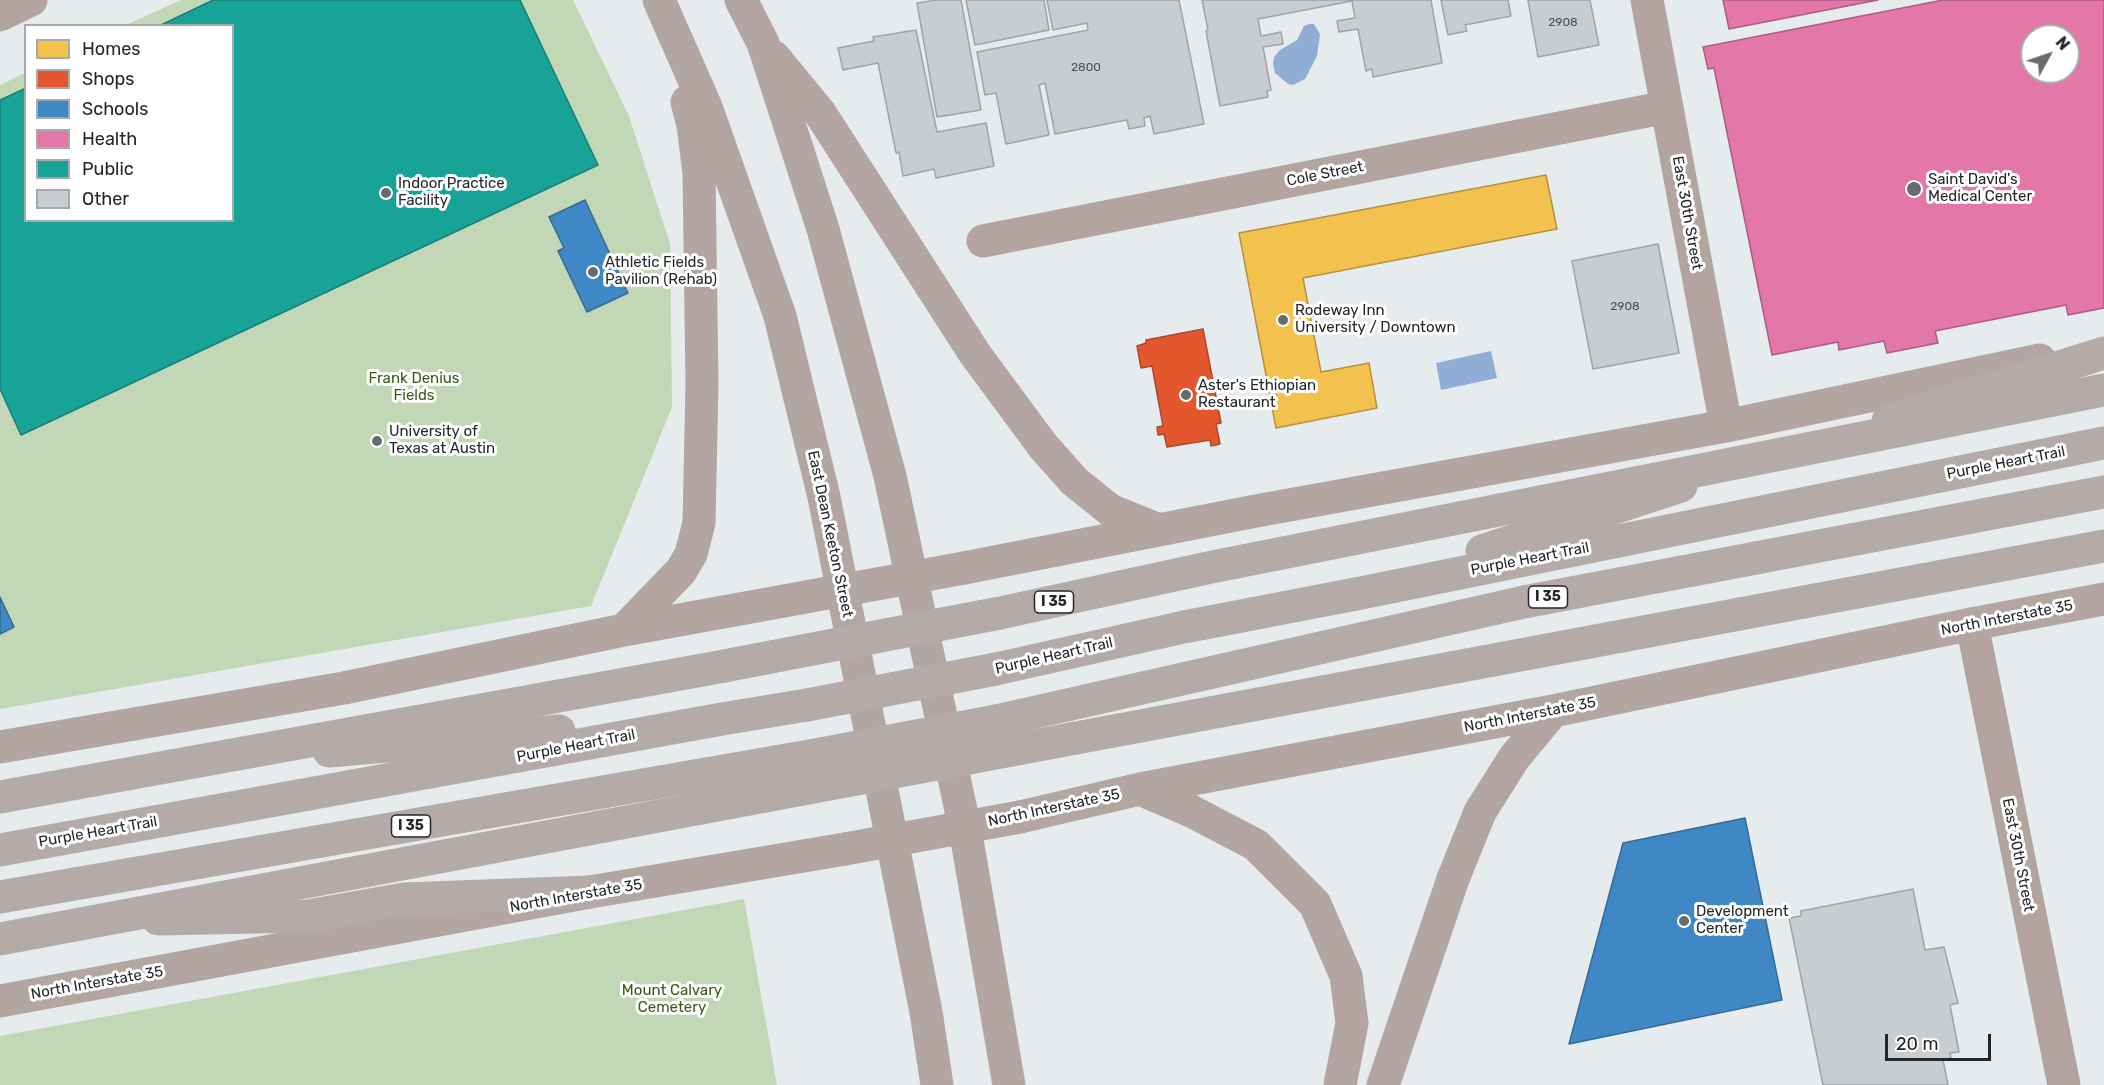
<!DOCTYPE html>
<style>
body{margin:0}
#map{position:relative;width:2104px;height:1085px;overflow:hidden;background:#e6ebee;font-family:Rubik,sans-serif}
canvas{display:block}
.legend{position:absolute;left:24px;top:24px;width:210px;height:198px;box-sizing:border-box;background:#fff;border:2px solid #a7a9aa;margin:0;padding:8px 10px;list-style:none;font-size:18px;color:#24272a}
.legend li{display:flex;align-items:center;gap:12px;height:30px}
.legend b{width:30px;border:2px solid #a7a9aa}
.north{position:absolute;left:2020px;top:24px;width:60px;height:60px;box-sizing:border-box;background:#fff;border:2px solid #a7a9aa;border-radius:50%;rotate:50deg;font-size:16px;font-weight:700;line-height:24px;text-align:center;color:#24272a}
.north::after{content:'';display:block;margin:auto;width:21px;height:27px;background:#686c6f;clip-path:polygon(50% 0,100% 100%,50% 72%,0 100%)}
.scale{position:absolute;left:1885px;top:1034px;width:106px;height:27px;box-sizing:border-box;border:3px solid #24272a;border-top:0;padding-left:8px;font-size:18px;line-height:21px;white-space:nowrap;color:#24272a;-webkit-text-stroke:4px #fff;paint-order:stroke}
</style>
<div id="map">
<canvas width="2104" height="1085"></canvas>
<ul class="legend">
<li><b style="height:16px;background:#f2c14e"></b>Homes</li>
<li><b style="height:16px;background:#e4572e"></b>Shops</li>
<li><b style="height:16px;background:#3f88c5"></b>Schools</li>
<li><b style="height:16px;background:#e377a8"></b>Health</li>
<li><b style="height:16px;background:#17a398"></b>Public</li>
<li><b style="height:16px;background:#c9cdcf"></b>Other</li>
</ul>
<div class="north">N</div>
<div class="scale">20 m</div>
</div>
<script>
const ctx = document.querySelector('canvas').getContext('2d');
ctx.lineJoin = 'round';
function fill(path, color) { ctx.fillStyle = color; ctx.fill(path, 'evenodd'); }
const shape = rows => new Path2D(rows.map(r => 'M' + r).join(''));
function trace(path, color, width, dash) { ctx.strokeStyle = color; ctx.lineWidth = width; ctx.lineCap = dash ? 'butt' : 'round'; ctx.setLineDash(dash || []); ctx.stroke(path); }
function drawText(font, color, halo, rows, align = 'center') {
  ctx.font = font + ' Rubik,sans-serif'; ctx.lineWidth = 6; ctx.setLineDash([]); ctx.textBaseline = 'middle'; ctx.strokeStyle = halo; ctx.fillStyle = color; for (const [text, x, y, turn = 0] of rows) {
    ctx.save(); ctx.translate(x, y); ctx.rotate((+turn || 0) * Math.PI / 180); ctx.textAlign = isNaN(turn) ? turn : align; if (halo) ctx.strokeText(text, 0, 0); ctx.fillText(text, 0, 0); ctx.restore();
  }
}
fill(shape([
 [181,0,573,0,629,116,670,244,672,407,591,606,0,709,0,85,25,73,26,220,232,220,232,26,126,25],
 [744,899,777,1085,0,1085,0,1036]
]), '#c2d7b5');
fill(shape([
 [1309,24,1314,24,1320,34,1317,56,1305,79,1293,85,1288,84,1275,73,1273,64,1274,57,1280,50,1297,40,1304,26],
 [1491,351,1497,378,1441,390,1436,363]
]), '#90add6');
const homes = shape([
 [1546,175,1557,229,1303,278,1321,372,1369,363,1377,408,1276,428,1239,233,1546,175]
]);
fill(homes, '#f2c14e');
trace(homes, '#b49343', 1.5);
const shops = shape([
 [1203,329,1221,423,1216,424,1220,444,1211,446,1210,440,1167,447,1164,434,1158,435,1157,427,1163,426,1152,366,1141,368,1137,346,1146,343,1146,340,1203,329]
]);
fill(shops, '#e4572e');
trace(shops, '#aa492d', 1.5);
const schools = shape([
 [585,200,628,293,587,312,558,251,564,248,549,217,585,200],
 [0,597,14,627,0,634,0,597],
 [1745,818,1782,1000,1569,1044,1623,843,1745,818]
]);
fill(schools, '#3f88c5');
trace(schools, '#376b96', 1.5);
const health = shape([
 [1723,0,1878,0,1729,29,1723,0],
 [1943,0,2104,0,2104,308,2068,315,2066,305,1935,331,1938,343,1887,353,1884,341,1839,350,1838,342,1772,355,1714,68,1708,69,1703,47,1943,0],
 [2032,36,2068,36,2068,72,2032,72,2032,36]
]);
fill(health, '#e377a8');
trace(health, '#aa5f82', 1.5);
const public = shape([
 [213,0,520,0,598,165,21,435,0,389,0,100,26,88,26,220,232,220,232,26,159,26,213,0]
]);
fill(public, '#17a398');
trace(public, '#1b7e77', 1.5);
const building = shape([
 [936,0,961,0,981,110,937,117,917,3,936,0],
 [966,0,1044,0,1049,30,975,45,966,0],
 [1047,0,1179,0,1204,124,1154,134,1150,116,1144,118,1145,126,1129,129,1127,120,1055,134,1045,83,1039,85,1049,135,1006,144,996,93,985,95,977,52,1088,30,1087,23,1053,30,1047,0],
 [1202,0,1431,0,1442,63,1373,77,1372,69,1366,71,1358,29,1339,32,1337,21,1355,18,1352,1,1258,19,1261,36,1281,32,1283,44,1263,47,1271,90,1267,91,1268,97,1220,106,1206,31,1208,30,1202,0],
 [1441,0,1508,0,1511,16,1465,25,1467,31,1448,35,1441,0],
 [1528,0,1590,0,1599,45,1538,57,1528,0],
 [916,30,937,132,986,123,994,166,936,178,934,169,903,176,899,152,896,153,878,63,843,70,838,48,874,41,873,37,916,30],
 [1658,244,1679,353,1593,369,1572,261,1658,244],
 [1913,889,1925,950,1944,947,1958,1003,1950,1005,1959,1052,1950,1053,1951,1058,1943,1060,1948,1085,1823,1085,1789,918,1801,916,1801,911,1913,889]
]);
fill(building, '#c9cdcf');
trace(building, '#a0a4a6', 1.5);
trace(shape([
 [1647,0,1726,426],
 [0,15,31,0],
 [983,241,1667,107],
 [1972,624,2064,1085]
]), '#b4a4a0', 33);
trace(shape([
 [659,0,706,107,780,316,824,497,926,1012,937,1085],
 [741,0,763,43,823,229,890,476,966,834,1009,1085],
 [774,57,820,113,975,354,1043,446,1074,481,1110,510,1159,530],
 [964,568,1256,511,1726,426,2040,360],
 [624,630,681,571,691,554,699,523,702,384,699,173,693,125,687,102],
 [0,747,344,688,624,630,784,601],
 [1140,789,1191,811,1256,845,1315,904,1346,976,1352,1023,1340,1085],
 [1020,817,1140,789,1553,711,1972,624,2104,599],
 [0,1001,590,892,845,849],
 [1383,1085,1453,879,1480,812,1514,758,1553,711]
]), '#b3a5a2', 33);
trace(shape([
 [1888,421,2104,353],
 [1482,551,1681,486],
 [996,669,1184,627,1361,593,2104,443],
 [996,721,1524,602,2104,492],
 [329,751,559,731],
 [0,850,722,719,807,705],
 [0,897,821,754],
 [158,919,308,916,404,899,590,892]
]), '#b4aaa8', 33);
trace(shape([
 [784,601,964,568],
 [845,849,1020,817]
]), '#b3a5a2', 33);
trace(shape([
 [807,705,996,669],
 [821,754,996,721],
 [0,797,719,667,1000,613,1212,567,2104,390],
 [0,939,2104,546]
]), '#b4aaa8', 33);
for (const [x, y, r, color] of [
 [1914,189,8,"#686c6f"],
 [386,193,6,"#686c6f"],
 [593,272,6,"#686c6f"],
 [1283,320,6,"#686c6f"],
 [1186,395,6,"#686c6f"],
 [377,441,6,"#686c6f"],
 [1684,921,6,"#686c6f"]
]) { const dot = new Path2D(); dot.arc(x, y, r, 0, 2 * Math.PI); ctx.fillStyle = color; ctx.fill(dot); trace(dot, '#fff', 2); }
drawText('12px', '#4d5053', null, [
 ["2908",1563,23],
 ["2800",1086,68],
 ["2908",1625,307]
]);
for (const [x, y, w] of [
 [1548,597,39],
 [1054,602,39],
 [411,826,39]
]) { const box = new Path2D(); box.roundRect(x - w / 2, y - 11, w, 22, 4.5); ctx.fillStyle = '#fff'; ctx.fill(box); trace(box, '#24272a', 1.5); }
drawText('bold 14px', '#24272a', null, [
 ["I 35",1548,597],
 ["I 35",1054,602],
 ["I 35",411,826]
]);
drawText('15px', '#24272a', '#fff', [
 ["Cole Street",1325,174,-11],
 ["East 30th Street",1687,213,80],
 ["Purple Heart Trail",2006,463,-11],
 ["East Dean Keeton Street",830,534,78],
 ["Purple Heart Trail",1530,559,-11],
 ["North Interstate 35",2007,618,-11],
 ["Purple Heart Trail",1054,656,-13],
 ["North Interstate 35",1530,715,-11],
 ["Purple Heart Trail",576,746,-11],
 ["North Interstate 35",1054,808,-12],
 ["Purple Heart Trail",98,832,-10],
 ["East 30th Street",2018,855,79],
 ["North Interstate 35",576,896,-10],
 ["North Interstate 35",97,983,-10]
]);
drawText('15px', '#24272a', '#fff', [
 ["Saint David's",1928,180],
 ["Medical Center",1928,197],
 ["Indoor Practice",398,184],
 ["Facility",398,201],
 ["Athletic Fields",605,263],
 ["Pavilion (Rehab)",605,280],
 ["Rodeway Inn",1295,311],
 ["University / Downtown",1295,328],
 ["Aster's Ethiopian",1198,386],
 ["Restaurant",1198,403],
 ["University of",389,432],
 ["Texas at Austin",389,449],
 ["Development",1696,912],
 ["Center",1696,929]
], 'left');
drawText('15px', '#3a5914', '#fff', [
 ["Frank Denius",414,379],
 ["Fields",414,396],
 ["Mount Calvary",672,991],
 ["Cemetery",672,1008]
]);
</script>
